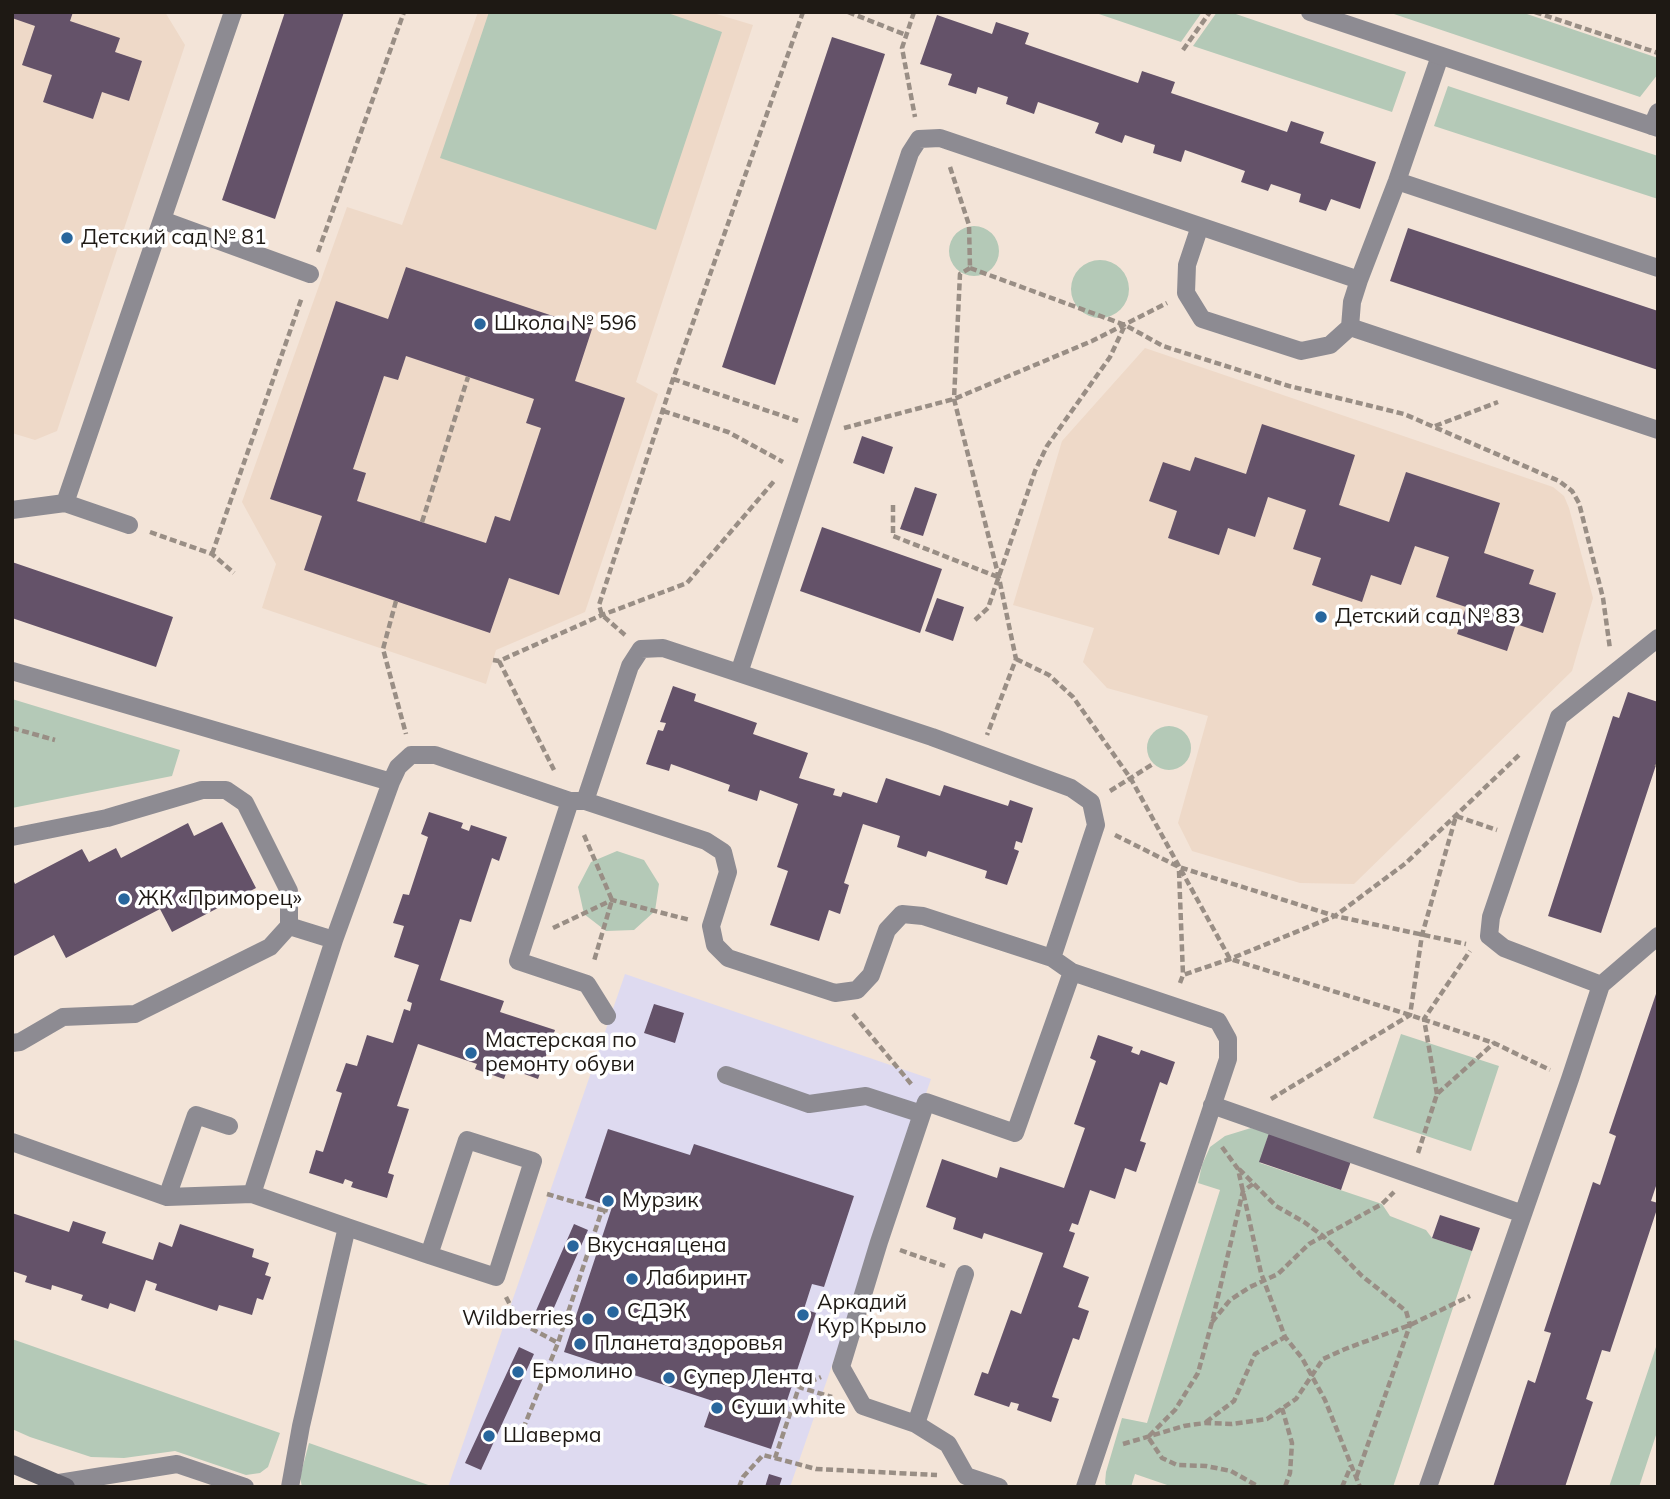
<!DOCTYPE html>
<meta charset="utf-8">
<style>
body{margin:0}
#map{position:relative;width:1670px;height:1499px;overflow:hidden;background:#f3e4d8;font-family:Mulish,sans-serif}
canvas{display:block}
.frame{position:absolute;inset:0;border:14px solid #1e1914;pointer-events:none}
</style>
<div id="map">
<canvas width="1670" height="1499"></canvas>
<div class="frame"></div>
</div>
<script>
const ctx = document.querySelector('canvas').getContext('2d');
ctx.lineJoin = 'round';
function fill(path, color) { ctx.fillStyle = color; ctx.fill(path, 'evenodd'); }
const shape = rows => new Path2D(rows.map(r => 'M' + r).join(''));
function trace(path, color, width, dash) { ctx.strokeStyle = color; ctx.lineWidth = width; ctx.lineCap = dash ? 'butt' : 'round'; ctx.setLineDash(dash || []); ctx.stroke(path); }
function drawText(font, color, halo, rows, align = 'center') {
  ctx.font = font + ' Mulish,sans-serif'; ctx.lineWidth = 7; ctx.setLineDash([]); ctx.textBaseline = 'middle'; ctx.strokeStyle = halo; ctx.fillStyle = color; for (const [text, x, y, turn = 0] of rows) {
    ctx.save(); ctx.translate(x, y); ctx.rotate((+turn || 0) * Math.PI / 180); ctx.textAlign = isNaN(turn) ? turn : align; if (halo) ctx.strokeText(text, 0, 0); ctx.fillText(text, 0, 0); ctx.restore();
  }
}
fill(shape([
 [625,974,931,1079,790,1487,448,1487]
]), '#dedaf0');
fill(shape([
 [12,12,165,12,185,45,57,431,35,440,12,433],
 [478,12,710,12,753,25,636,382,658,394,585,612,496,650,486,684,262,608,276,564,242,502,347,207,402,225],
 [1145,348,1553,487,1564,496,1569,508,1593,598,1572,671,1354,884,1300,883,1192,851,1178,823,1208,716,1107,688,1083,662,1094,628,1013,605,1062,441]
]), '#eed9c8');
fill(shape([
 [489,12,665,12,722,32,656,230,440,158],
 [1093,12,1202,12,1181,42],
 [1217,12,1230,12,1406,72,1392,112,1193,46],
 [1388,12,1521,12,1658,58,1658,74,1640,97],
 [1448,86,1658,156,1658,199,1434,126],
 '949 251a25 25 0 1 1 50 0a25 25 0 1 1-50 0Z',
 '1071 289a29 29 0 1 1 58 0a29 29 0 1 1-58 0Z',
 [12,699,180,750,172,776,12,808],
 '1147 748a22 22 0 1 1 44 0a22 22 0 1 1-44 0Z',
 [617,851,644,860,659,884,655,911,634,930,606,931,584,914,578,887,591,862],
 [1401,1034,1499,1066,1471,1151,1373,1118],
 [1251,1128,1269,1133,1260,1163,1382,1204,1390,1216,1426,1230,1432,1238,1472,1251,1393,1487,1173,1487,1135,1474,1131,1487,1107,1487,1105,1483,1106,1472,1122,1418,1147,1423,1220,1190,1198,1183,1202,1165,1210,1147,1225,1136],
 [12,1339,280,1433,268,1467,260,1473,246,1475,175,1451,124,1458,91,1457,30,1437,12,1429],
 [1658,1341,1658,1429,1639,1487,1609,1487],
 [309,1443,434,1487,302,1487,300,1477]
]), '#b4c9b7');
fill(shape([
 [12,12,73,12,70,21,120,38,115,52,142,61,129,101,102,92,93,119,43,102,52,75,22,65,35,26,12,18],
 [285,12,344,12,275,219,222,200],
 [937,15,992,34,996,22,1029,33,1025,44,1138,83,1142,71,1175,82,1171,93,1287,132,1291,121,1324,132,1320,143,1376,162,1360,209,1331,199,1326,211,1299,202,1301,194,1271,184,1268,191,1241,182,1245,171,1185,150,1181,162,1153,153,1155,145,1125,135,1122,143,1095,133,1099,123,1038,102,1034,114,1006,104,1008,97,978,87,976,94,948,85,952,74,920,64],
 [832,37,885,54,775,385,722,367],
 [1408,228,1658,311,1658,370,1390,281],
 [406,267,592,329,575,381,625,398,559,595,509,578,490,633,304,570,322,516,270,499,336,301,388,319],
 [406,356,534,399,526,423,541,428,510,521,495,516,486,543,357,501,366,473,353,469,384,376,398,380],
 [1262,424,1355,455,1339,505,1389,522,1406,472,1500,503,1484,553,1534,570,1529,584,1556,593,1543,633,1516,624,1507,651,1457,634,1466,607,1436,597,1449,557,1415,546,1401,585,1371,575,1362,602,1312,585,1321,558,1293,549,1306,510,1268,497,1255,537,1228,528,1219,555,1168,538,1177,511,1149,501,1163,462,1190,471,1195,457,1246,474],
 [862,436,893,447,884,474,853,463],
 [915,487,937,494,923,536,900,529],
 [822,527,942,569,920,633,800,591],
 [12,562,173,617,156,667,12,618],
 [937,598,964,607,953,641,925,631],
 [673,686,696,694,694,701,757,723,753,734,808,753,799,778,835,789,833,795,841,797,843,792,877,803,886,778,940,796,944,785,1008,806,1010,800,1033,808,1022,843,1016,841,1014,849,1019,851,1007,885,985,878,987,871,928,851,926,857,897,847,900,836,863,824,844,883,849,885,840,914,829,910,819,941,770,925,788,871,777,867,798,804,760,790,757,801,728,791,730,785,671,764,669,771,646,764,658,730,663,731,666,723,660,722],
 [1628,692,1658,702,1658,759,1601,933,1548,916,1613,716,1619,718],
 [429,812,463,823,461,828,469,831,471,825,507,837,499,861,492,858,471,922,460,919,440,980,504,1001,500,1012,555,1030,538,1079,508,1068,504,1079,475,1069,477,1064,418,1044,397,1106,409,1109,388,1173,394,1175,387,1198,351,1187,353,1182,345,1179,343,1184,309,1173,316,1150,323,1152,342,1093,336,1091,346,1063,357,1066,367,1035,393,1043,404,1009,410,1011,412,1003,407,1001,419,965,394,957,404,926,393,923,403,894,409,895,428,837,421,834],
 [222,822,256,888,172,932,160,909,66,958,54,935,12,957,12,877,15,884,82,849,89,862,116,848,121,858,188,823,194,836],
 [1658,988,1658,1180,1651,1201,1658,1203,1658,1206,1610,1352,1602,1350,1586,1399,1593,1402,1565,1487,1493,1487,1528,1380,1535,1383,1551,1333,1544,1331,1593,1182,1600,1185,1616,1136,1609,1133],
 [654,1004,684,1013,675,1043,644,1033],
 [1098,1035,1133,1047,1131,1052,1139,1055,1141,1050,1175,1062,1167,1085,1160,1082,1140,1141,1146,1143,1136,1172,1125,1168,1115,1199,1090,1190,1078,1225,1072,1223,1069,1231,1075,1233,1063,1267,1089,1277,1078,1307,1089,1311,1079,1340,1073,1338,1052,1397,1059,1399,1051,1422,1017,1410,1019,1404,1011,1402,1009,1407,974,1395,982,1372,988,1374,1011,1310,1021,1314,1043,1253,984,1233,982,1239,953,1229,956,1218,926,1207,942,1159,997,1178,1000,1167,1064,1188,1085,1128,1074,1124,1096,1061,1090,1058],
 [608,1129,690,1155,694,1144,854,1196,824,1287,812,1284,804,1309,816,1313,771,1449,704,1427,713,1401,564,1352,612,1207,585,1198],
 [1269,1133,1351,1161,1341,1190,1259,1162],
 [12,1213,69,1232,73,1221,106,1232,102,1243,153,1260,159,1242,172,1247,180,1224,254,1249,252,1257,269,1263,265,1275,271,1277,263,1300,257,1298,252,1315,219,1305,217,1311,155,1290,157,1284,146,1280,135,1312,110,1303,108,1309,81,1300,83,1295,52,1285,51,1290,25,1282,27,1276,12,1271],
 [1440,1215,1480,1228,1472,1251,1432,1238],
 [574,1224,588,1230,549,1319,535,1313],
 [519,1347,534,1354,481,1470,465,1463],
 [769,1474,782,1478,779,1487,765,1487]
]), '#645269');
trace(shape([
 [848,12,906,35],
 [914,12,902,48,915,117],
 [1535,12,1658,53],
 [1183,50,1210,12],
 [950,167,969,225,970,268],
 [318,252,404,12],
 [970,268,1125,325,1163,346,1289,386,1404,414,1559,481,1572,491,1579,503,1603,598,1610,649],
 [970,268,960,274,954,399,999,578,1016,659,987,735],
 [673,379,798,421],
 [663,411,728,432,783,462],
 [1435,426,1498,402],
 [844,428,954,399,1092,341,1167,303],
 [893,505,893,536,998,577],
 [422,522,468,377],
 [150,532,212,554,234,573],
 [212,554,302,297],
 [396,601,383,649,406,734],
 [975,620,988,608,1035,471,1047,446,1110,357,1125,325],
 [625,635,602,615,599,605,673,379,803,12],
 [1016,659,1049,675,1073,697,1131,779,1230,959,1410,1015,1494,1043,1550,1070],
 [493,660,499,661,602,615,687,583,775,480],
 [499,661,554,770],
 [12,728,55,740],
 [1656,764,1658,766],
 [1110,791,1153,764],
 [584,835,612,900,594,961],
 [1115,835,1179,867,1335,916,1466,944],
 [1179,871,1183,975],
 [553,928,612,900,690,920],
 [1180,983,1183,975,1230,959,1335,916,1406,863,1520,754],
 [853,1014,912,1085],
 [1437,1094,1424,1019,1470,951],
 [1271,1099,1410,1015,1422,935,1456,816,1497,830],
 [1222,1147,1238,1169,1261,1273,1285,1337,1302,1358,1325,1400,1360,1487],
 [1418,1153,1437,1094,1494,1043],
 [1239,1169,1276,1206,1304,1222,1323,1236,1362,1276,1406,1311,1410,1325,1356,1478],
 [1253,1184,1243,1191,1212,1322,1198,1373,1175,1410,1148,1437,1162,1458,1177,1465,1206,1466,1231,1471,1259,1487],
 [607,1206,605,1212,609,1213],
 [900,1250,945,1266],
 [506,1297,519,1322,558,1343],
 [1212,1322,1230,1300,1250,1287,1278,1274,1309,1244,1382,1204,1394,1192],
 [800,1386,821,1377],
 [1282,1408,1292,1443,1290,1473,1285,1487],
 [1206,1422,1234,1401,1255,1354,1285,1337],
 [523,1429,558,1343,602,1210,547,1194],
 [1123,1444,1184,1426,1205,1423,1232,1424,1267,1419,1296,1399,1323,1359,1345,1349,1410,1325,1470,1296],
 [775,1458,816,1469,937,1475],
 [739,1487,743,1477,763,1455,775,1458,799,1387,832,1397],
 [1342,1487,1351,1466]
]), '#998e85', 4.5, [7, 3.5]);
trace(shape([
 [1652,126,1658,112],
 [1397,181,1658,268],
 [162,220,310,274],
 [1200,226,1187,265,1186,293,1202,319,1301,351,1330,345,1350,327],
 [1359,280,1352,302,1350,327,1658,430],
 [12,510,65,503],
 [129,525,65,503,233,12],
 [1658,638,1559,717,1491,917,1489,936,1504,948,1601,985,1658,936],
 [12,671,391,782],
 [739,673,910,153,919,139,940,138,1359,280,1397,181,1440,56],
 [570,801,518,961,587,984,607,1016],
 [585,801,630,666,641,649,663,648,932,737,1071,788,1091,802,1096,825,1052,958],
 [12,837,107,818,202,790,226,790,245,803,289,891,289,926,270,947,135,1014,63,1017,20,1042,12,1043],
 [289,926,334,940],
 [726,1075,809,1104,866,1096,922,1114],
 [1212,1105,1523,1214],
 [12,1142,167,1197,252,1194,347,1227,301,1426,290,1487],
 [252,1194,334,940,391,782,398,767,411,755,435,755,570,801,585,801,706,841,723,852,728,872,711,926,715,945,728,958,835,993,857,990,871,975,887,930,902,914,923,916,1052,958,1072,972,1218,1021,1228,1039,1228,1059,1085,1487],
 [167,1197,196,1115,229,1126],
 [347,1227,429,1255,467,1140,533,1161,496,1277,429,1255],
 [916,1424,965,1274],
 [999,1487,966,1476,948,1444,916,1424,863,1406,841,1367,879,1242,926,1102,1015,1133,1072,972],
 [1428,1487,1570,1079,1601,985]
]), '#8d8b92', 18);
trace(shape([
 [59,1483,177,1464,245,1487]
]), '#8d8b92', 18);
trace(shape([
 [1310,12,1658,128]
]), '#8d8b92', 18);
trace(shape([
 [12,1464,66,1487]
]), '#62606a', 18);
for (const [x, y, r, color] of [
 [67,238,7,"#28669d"],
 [480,324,7,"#28669d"],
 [1321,617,7,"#28669d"],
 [124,899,7,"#28669d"],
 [471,1053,7,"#28669d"],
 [608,1201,7,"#28669d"],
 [573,1246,7,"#28669d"],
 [632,1279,7,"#28669d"],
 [613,1312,7,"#28669d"],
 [803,1315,7,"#28669d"],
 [588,1319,7,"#28669d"],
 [580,1344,7,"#28669d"],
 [518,1372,7,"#28669d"],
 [669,1378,7,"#28669d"],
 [717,1408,7,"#28669d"],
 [489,1436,7,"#28669d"]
]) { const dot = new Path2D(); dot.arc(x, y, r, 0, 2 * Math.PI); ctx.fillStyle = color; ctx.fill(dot); trace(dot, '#fff', 2.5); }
drawText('21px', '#1e1914', '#fff', [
 ["Детский сад № 81",81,238],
 ["Школа № 596",494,324],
 ["Детский сад № 83",1335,617],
 ["ЖК «Приморец»",138,899],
 ["Мастерская по",485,1041],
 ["ремонту обуви",485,1065],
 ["Мурзик",622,1201],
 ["Вкусная цена",587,1246],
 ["Лабиринт",646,1279],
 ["Аркадий",817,1303],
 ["Кур Крыло",817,1327],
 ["СДЭК",627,1312],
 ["Wildberries",574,1319,"right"],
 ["Планета здоровья",594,1344],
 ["Ермолино",532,1372],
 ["Супер Лента",683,1378],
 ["Суши white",731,1408],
 ["Шаверма",503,1436]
], 'left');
</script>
